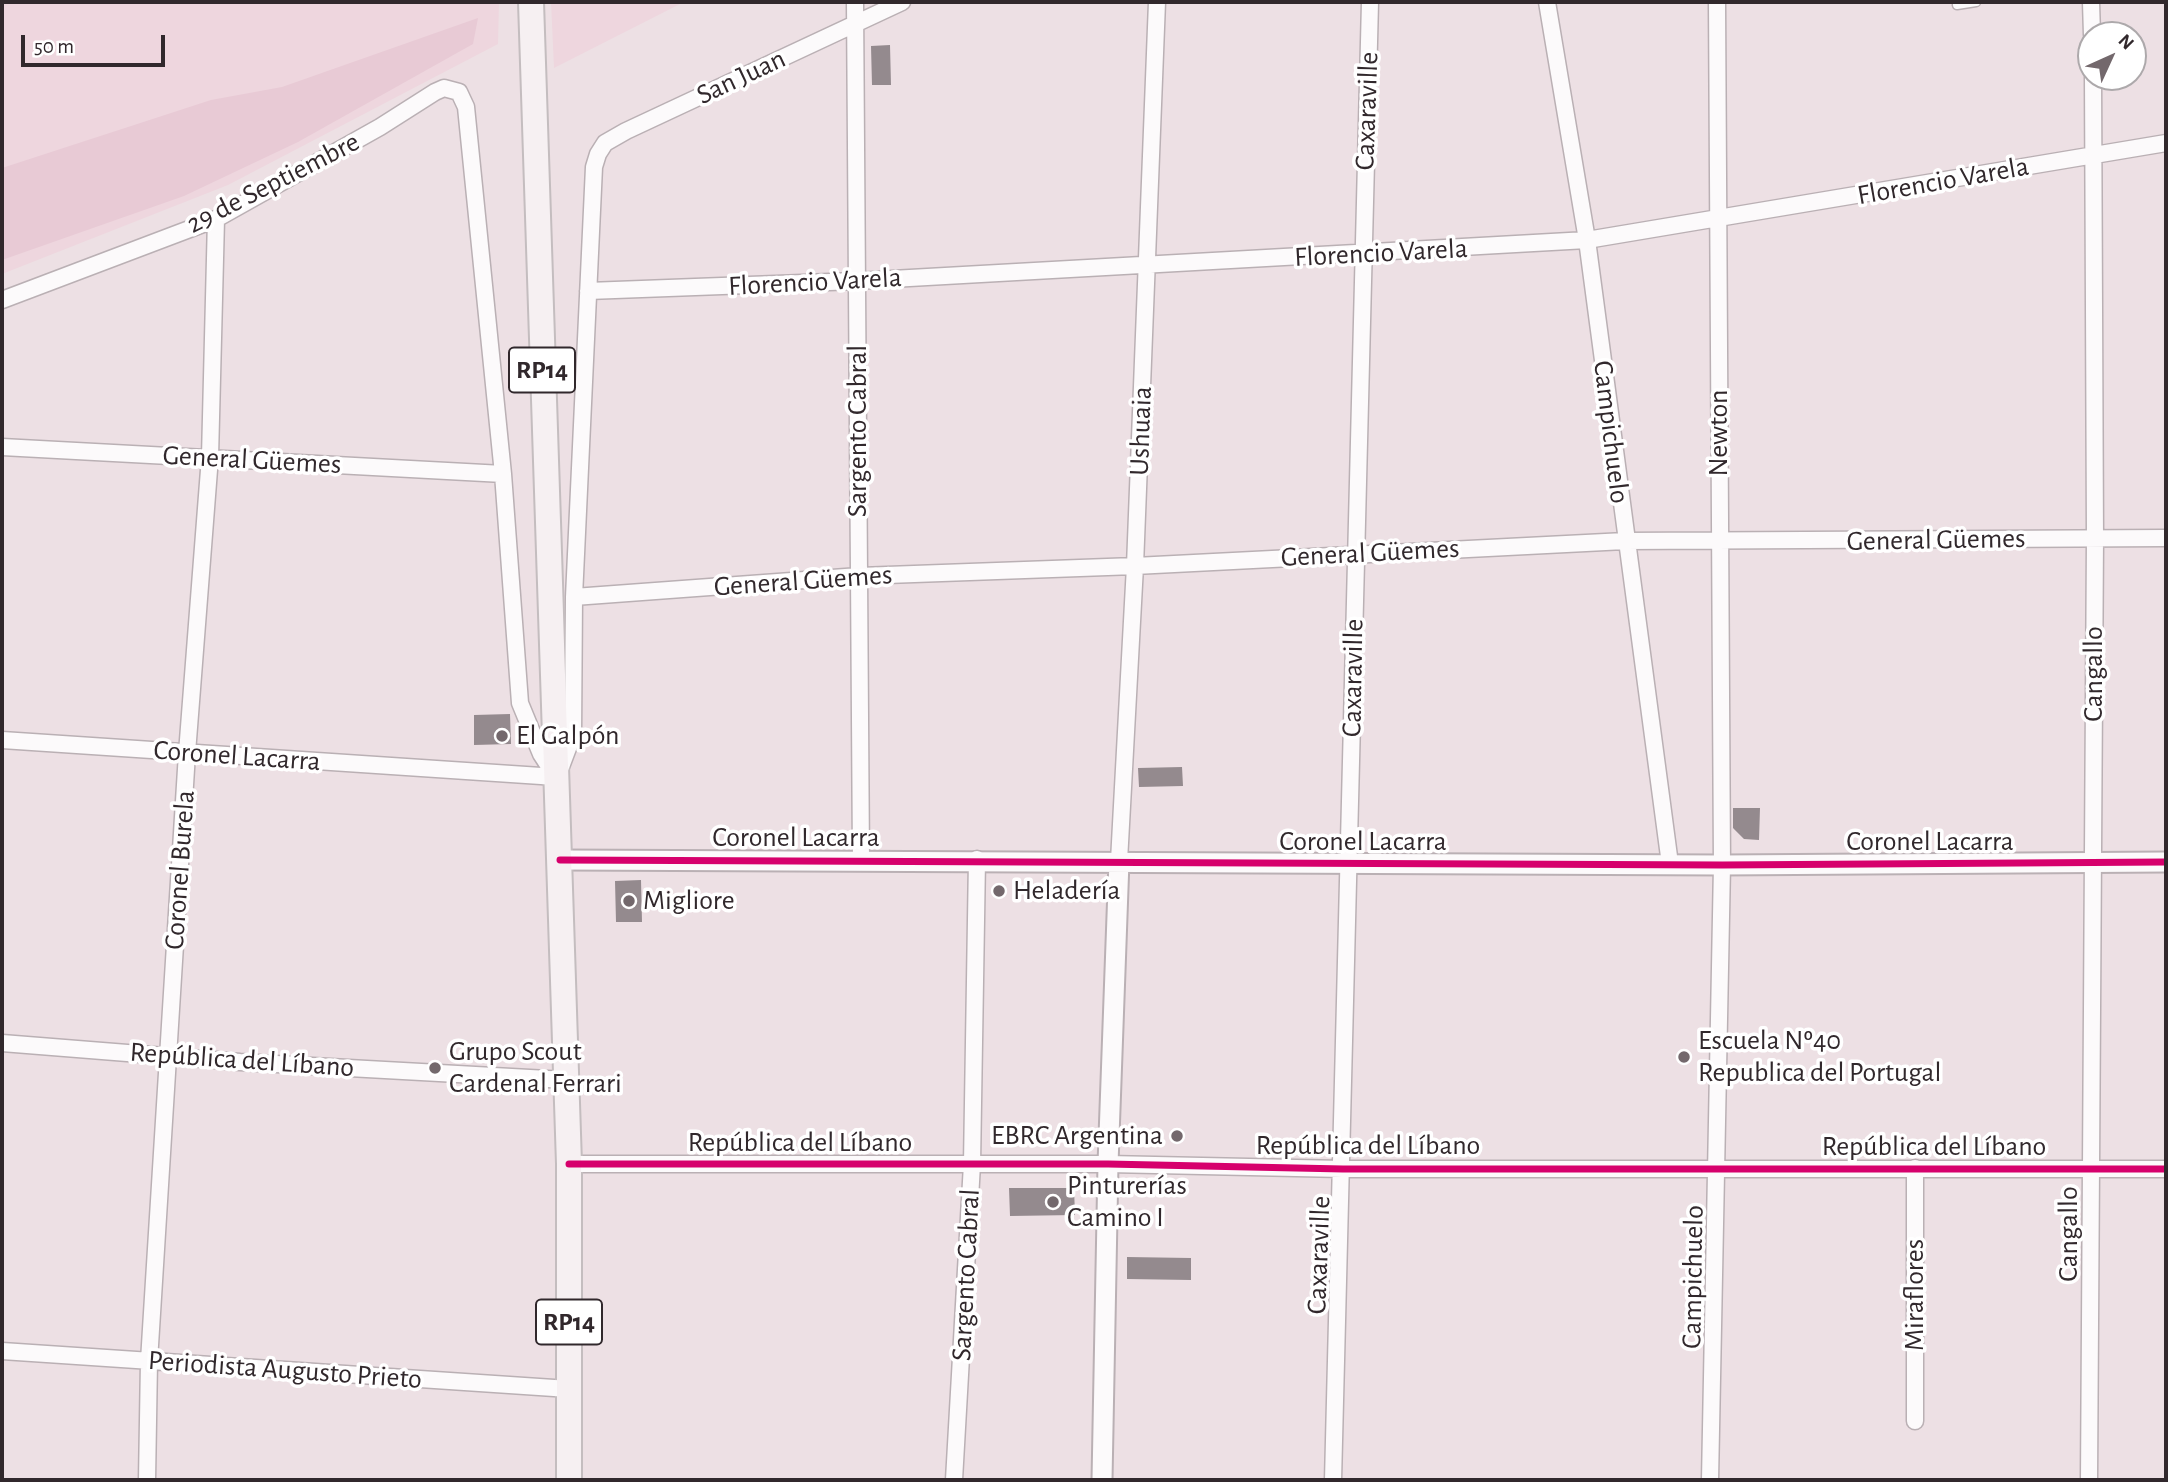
<!DOCTYPE html>
<meta charset="utf-8">
<style>
body{margin:0}
#map{position:relative;width:2168px;height:1482px;overflow:hidden;background:#ede0e4;font-family:"Alegreya Sans",sans-serif}
canvas{display:block}
.frame{position:absolute;inset:0;border:4px solid #31282c;pointer-events:none}
.north{position:absolute;left:2077px;top:21px;width:70px;height:70px;box-sizing:border-box;background:#fff;border:2px solid #ada9ab;border-radius:50%;rotate:45deg;font-size:19px;font-weight:700;line-height:28px;text-align:center;color:#31282c}
.north::after{content:'';display:block;margin:auto;width:24px;height:32px;background:#73686c;clip-path:polygon(50% 0,100% 100%,50% 72%,0 100%)}
.scale{position:absolute;left:21px;top:35px;width:144px;height:32px;box-sizing:border-box;border:4px solid #31282c;border-top:0;padding-left:9px;font-size:21px;line-height:24px;white-space:nowrap;color:#31282c;-webkit-text-stroke:5px #fff;paint-order:stroke}
</style>
<div id="map">
<canvas width="2168" height="1482"></canvas>
<div class="frame"></div>
<div class="north">N</div>
<div class="scale">50 m</div>
</div>
<script>
const ctx = document.querySelector('canvas').getContext('2d');
ctx.lineJoin = 'round';
function fill(path, color) { ctx.fillStyle = color; ctx.fill(path, 'evenodd'); }
const shape = rows => new Path2D(rows.map(r => 'M' + r).join(''));
function trace(path, color, width, dash) { ctx.strokeStyle = color; ctx.lineWidth = width; ctx.lineCap = dash ? 'butt' : 'round'; ctx.setLineDash(dash || []); ctx.stroke(path); }
function drawText(font, color, halo, rows, align = 'center') {
  ctx.font = font + ' "Alegreya Sans",sans-serif'; ctx.lineWidth = 7; ctx.setLineDash([]); ctx.textBaseline = 'middle'; ctx.strokeStyle = halo; ctx.fillStyle = color; for (const [text, x, y, turn = 0] of rows) {
    ctx.save(); ctx.translate(x, y); ctx.rotate((+turn || 0) * Math.PI / 180); ctx.textAlign = isNaN(turn) ? turn : align; if (halo) ctx.strokeText(text, 0, 0); ctx.fillText(text, 0, 0); ctx.restore();
  }
}
fill(shape([
 [2,2,499,2,498,44,228,185,2,274],
 [551,2,684,2,554,68]
]), '#eed6de');
fill(shape([
 [478,18,473,44,298,142,184,196,2,260,2,168,211,100,282,87]
]), '#e8cad5');
fill(shape([
 [890,45,891,85,872,85,871,46],
 [510,714,511,744,474,745,474,715],
 [1182,767,1183,786,1139,787,1138,768],
 [1733,808,1760,808,1759,840,1744,839,1733,828],
 [641,880,642,922,616,922,615,881],
 [1009,1188,1074,1188,1075,1215,1010,1216],
 [1127,1257,1191,1258,1191,1280,1127,1279]
]), '#948a8e');
const service = shape([
 [1957,5,1976,2]
]);
const minor = shape([
 [855,2,861,859],
 [1547,2,1587,240,1670,864],
 [2091,2,2092,35],
 [588,291,856,281,1587,240,2166,143],
 [2,300,216,219,380,127,435,92,444,88,459,92,466,107,503,474,520,703,541,754,554,774],
 [2,447,503,474],
 [574,597,859,576,1135,566,1625,541,2166,538],
 [2,740,556,777],
 [559,772,573,735,574,597,594,167,598,154,605,143,626,131,902,2],
 [1119,861,1135,566,1157,2],
 [2,1043,240,1062,566,1080],
 [569,1164,1108,1164,1343,1169,2166,1169],
 [1915,1168,1915,1421],
 [2,1351,569,1389],
 [147,1480,149,1361,187,753,210,457,216,219],
 [954,1480,972,1164,977,859],
 [1333,1480,1370,2],
 [1710,1480,1722,865,1717,2],
 [2089,1480,2095,538,2093,77]
]);
const tertiary = shape([
 [560,860,1722,865,2166,862],
 [1102,1480,1108,1164,1119,861]
]);
const primary = shape([
 [531,2,569,1164,569,1480]
]);
trace(service, '#bab0b4', 11);
trace(minor, '#bab0b4', 19);
trace(tertiary, '#bab0b4', 23);
trace(primary, '#c4bdbf', 28);
trace(service, '#fcfafb', 8);
trace(minor, '#fcfafb', 16);
trace(tertiary, '#fcfafb', 19);
trace(primary, '#f6f0f2', 24);
trace(shape([
 [560,860,1722,865,2166,862],
 [569,1164,1108,1164,1343,1169,2166,1169]
]), '#d6006c', 7);
for (const [x, y, r, color] of [
 [502,736,7,"#73686c"],
 [999,891,7,"#73686c"],
 [629,901,7,"#73686c"],
 [1684,1057,7,"#73686c"],
 [435,1068,7,"#73686c"],
 [1177,1136,7,"#73686c"],
 [1053,1202,7,"#73686c"]
]) { const dot = new Path2D(); dot.arc(x, y, r, 0, 2 * Math.PI); ctx.fillStyle = color; ctx.fill(dot); trace(dot, '#fff', 2.5); }
for (const [x, y, w] of [
 [542,370,66],
 [569,1322,66]
]) { const box = new Path2D(); box.roundRect(x - w / 2, y - 22.5, w, 45, 5); ctx.fillStyle = '#fff'; ctx.fill(box); trace(box, '#31282c', 2); }
drawText('bold 26px', '#31282c', null, [
 ["RP14",542,370],
 ["RP14",569,1322]
]);
drawText('28px', '#31282c', '#fff', [
 ["San Juan",741,77,-25],
 ["Caxaraville",1367,111,-88],
 ["Florencio Varela",1943,181,-10],
 ["29 de Septiembre",273,183,-27],
 ["Florencio Varela",1381,253,-3],
 ["Florencio Varela",815,282,-3],
 ["Sargento Cabral",858,431,-90],
 ["Ushuaia",1141,431,-88],
 ["Campichuelo",1611,432,83],
 ["Newton",1719,433,-90],
 ["General Güemes",252,460,3],
 ["General Güemes",1936,540,-1],
 ["General Güemes",1370,553,-3],
 ["General Güemes",803,581,-4],
 ["Cangallo",2094,674,-90],
 ["Caxaraville",1353,678,-89],
 ["Coronel Lacarra",237,756,4],
 ["Coronel Lacarra",796,838],
 ["Coronel Lacarra",1363,842],
 ["Coronel Lacarra",1930,842],
 ["Coronel Burela",180,870,-86],
 ["República del Líbano",242,1060,4],
 ["República del Líbano",800,1143],
 ["República del Líbano",1368,1146],
 ["República del Líbano",1934,1147],
 ["Cangallo",2069,1234,-90],
 ["Caxaraville",1319,1255,-88],
 ["Sargento Cabral",966,1275,-87],
 ["Campichuelo",1693,1277,-89],
 ["Miraflores",1915,1295,-90],
 ["Periodista Augusto Prieto",285,1370,4]
]);
drawText('28px', '#31282c', '#fff', [
 ["El Galpón",516,736],
 ["Heladería",1013,891],
 ["Migliore",643,901],
 ["Escuela Nº40",1698,1041],
 ["Republica del Portugal",1698,1073],
 ["Grupo Scout",449,1052],
 ["Cardenal Ferrari",449,1084],
 ["EBRC Argentina",1163,1136,"right"],
 ["Pinturerías",1067,1186],
 ["Camino I",1067,1218]
], 'left');
</script>
